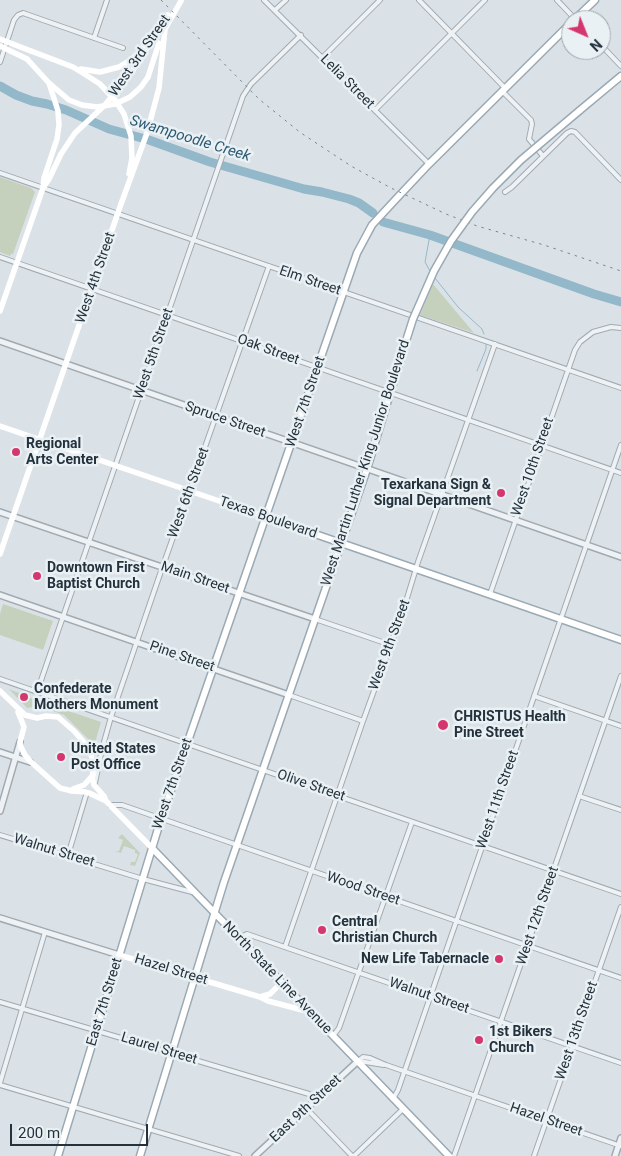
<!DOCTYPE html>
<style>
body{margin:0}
#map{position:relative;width:621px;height:1156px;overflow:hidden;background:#dbe2e7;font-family:Roboto,sans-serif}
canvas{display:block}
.north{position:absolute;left:561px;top:10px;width:50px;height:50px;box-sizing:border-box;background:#eaf1f4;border:1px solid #9ba5ab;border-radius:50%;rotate:136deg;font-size:14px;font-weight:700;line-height:20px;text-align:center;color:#24323d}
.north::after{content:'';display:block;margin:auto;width:18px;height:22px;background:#d5366e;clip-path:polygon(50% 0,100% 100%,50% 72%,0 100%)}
.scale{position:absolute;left:10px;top:1124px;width:138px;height:22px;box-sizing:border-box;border:2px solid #24323d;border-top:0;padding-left:6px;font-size:15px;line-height:18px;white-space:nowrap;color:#24323d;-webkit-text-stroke:4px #eaf1f4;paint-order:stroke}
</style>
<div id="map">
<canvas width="621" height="1156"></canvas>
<div class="north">N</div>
<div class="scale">200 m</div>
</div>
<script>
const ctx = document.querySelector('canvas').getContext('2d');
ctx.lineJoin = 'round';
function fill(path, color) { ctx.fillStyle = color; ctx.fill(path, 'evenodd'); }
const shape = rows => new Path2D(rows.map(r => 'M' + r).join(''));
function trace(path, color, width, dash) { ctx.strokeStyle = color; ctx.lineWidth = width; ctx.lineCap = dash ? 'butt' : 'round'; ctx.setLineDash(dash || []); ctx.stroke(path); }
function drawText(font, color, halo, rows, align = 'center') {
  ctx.font = font + ' Roboto,sans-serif'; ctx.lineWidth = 5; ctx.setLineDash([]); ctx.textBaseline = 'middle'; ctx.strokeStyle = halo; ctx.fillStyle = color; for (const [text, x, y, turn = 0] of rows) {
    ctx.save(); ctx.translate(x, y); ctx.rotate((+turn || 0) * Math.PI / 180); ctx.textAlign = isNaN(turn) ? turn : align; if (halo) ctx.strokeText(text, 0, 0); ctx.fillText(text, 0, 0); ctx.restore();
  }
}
fill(shape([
 [0,177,31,188,35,192,13,254,11,254,10,256,0,252],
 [433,284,474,333,420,315],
 [3,604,53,621,43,650,0,635,0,614],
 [9,689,33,699,101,722,95,743,93,744,64,715,53,711,40,711,34,707,27,708],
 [122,834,140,853,135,866,130,865,131,862,135,862,138,854,135,853,135,850,124,846,121,853,115,851,119,851,123,840,118,838]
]), '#c5d1bc');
trace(shape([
 [430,235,425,262,431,273],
 [435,278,458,307,482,329,484,334],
 [477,371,486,349,486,344]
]), '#93b8ca', 1);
trace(shape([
 [0,86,16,95,32,101,47,104,66,110,109,129,149,140,210,162,304,189,322,192,349,199,359,203,373,213],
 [383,222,430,235,594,294,621,302]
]), '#93b8ca', 9);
const minor = shape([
 [264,0,429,164],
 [419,0,505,88],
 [557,0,576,20],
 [275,10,286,0],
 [94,38,107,0],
 [601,45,621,66],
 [323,57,380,0],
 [0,62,14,20,18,15,23,13,123,48],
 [502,91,531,120,532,124,529,139,543,156],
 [375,110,485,0],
 [0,173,621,388],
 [505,192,512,187,567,133,571,131,575,132,621,180],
 [0,257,621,473],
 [490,594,575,350,580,342,593,332,611,327,621,328],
 [315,619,391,645],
 [0,679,621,894],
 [37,692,243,96,251,84,301,35],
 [289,695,363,721],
 [534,696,621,726],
 [89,750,96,752,102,749],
 [95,783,102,749,111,717,159,577,269,266],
 [579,796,621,810],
 [110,805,122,805,621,978],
 [0,835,143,879,192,892],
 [68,855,87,792],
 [238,938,247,934,621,1063],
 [285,947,363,721,404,608,418,562,495,344],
 [0,1002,309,1094,316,1100],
 [333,1036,339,1028,412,822],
 [358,1061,363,1057,370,1058,386,1065,621,1146],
 [359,1061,384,1065],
 [0,1083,45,932],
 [0,1085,239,1156],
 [393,1099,398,1090,621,445],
 [307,1109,352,1156],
 [354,1156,403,1109],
 [454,1156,621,676],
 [534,1156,621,907]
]);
const tertiary = shape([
 [0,341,621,557],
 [0,512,315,619],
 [0,595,289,695],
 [0,752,30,762],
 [0,811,20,742],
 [0,918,119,955],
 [255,1156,358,1061],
 [615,1156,621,1138]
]);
const primary = shape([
 [574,20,595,0],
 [579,111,621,76],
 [266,517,621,640],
 [152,848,449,1156],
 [58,1156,161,819,357,253,372,225,397,198,429,164,571,23],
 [140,1156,224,882,367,469,406,341]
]);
trace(minor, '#a0aab1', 6);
trace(tertiary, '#a0aab1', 8);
trace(primary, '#9aa9b3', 9);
trace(minor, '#eef2f5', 4);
trace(tertiary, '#eef2f5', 5);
trace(shape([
 [31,51,73,67,86,75,100,84,115,100,124,114,131,136,132,158,129,174],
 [27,59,49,83,58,111,59,125,57,139,44,178,43,188],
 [81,69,100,72,119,67,132,59,147,44],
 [148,77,159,43],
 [0,311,43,188,49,179,61,154,75,133,105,105,133,70,168,15],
 [0,426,266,517],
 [0,554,121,204,147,133,159,88,165,29,181,1],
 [0,691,25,715,37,718,46,716,58,717,74,731,83,741,91,755,94,764,92,778,94,785,104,796,106,801,152,848],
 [18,712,24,727,20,742,21,747,25,755,31,762,60,788,72,791,87,792,106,801],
 [73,789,84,785,93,775],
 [119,955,260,997,270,994,281,983],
 [260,997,268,1001,310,1012]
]), '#fff', 5.5);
trace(primary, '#fff', 6);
trace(shape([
 [161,0,260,100,301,133,351,166,391,188,446,214,477,226,544,245,621,271]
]), '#748591', 1, [2.5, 5]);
const primaryBridge = shape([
 [406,341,413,319,434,271,451,241,472,212,493,188,521,160,579,111]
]);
trace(primaryBridge, '#9aa9b3', 9, []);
trace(shape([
 [0,39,31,51],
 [0,46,27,59],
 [49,83,69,100,82,105,97,107,115,104,130,97,141,87,148,77]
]), '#fff', 5.5);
trace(primaryBridge, '#fff', 6);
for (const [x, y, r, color] of [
 [16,452,5,"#d5366e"],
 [501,493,5,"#d5366e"],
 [37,576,5,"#d5366e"],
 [24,697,5,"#d5366e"],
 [443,725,6,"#d5366e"],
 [61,757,5,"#d5366e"],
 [322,930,5,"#d5366e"],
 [499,959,5,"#d5366e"],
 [479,1040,5,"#d5366e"]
]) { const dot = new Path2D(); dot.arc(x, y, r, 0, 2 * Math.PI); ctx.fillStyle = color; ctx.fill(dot); trace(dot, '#eaf1f4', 2); }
drawText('14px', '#24323d', '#eaf1f4', [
 ["West 3rd Street",140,56,-55],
 ["Lelia Street",347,82,45],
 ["West 4th Street",96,278,-71],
 ["Elm Street",310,281,19],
 ["Oak Street",268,350,20],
 ["West 5th Street",154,354,-71],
 ["West 7th Street",306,402,-71],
 ["Spruce Street",225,420,19],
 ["West Martin Luther King Junior Boulevard",366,463,-72],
 ["West 10th Street",533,467,-71],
 ["West 6th Street",189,493,-70],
 ["Texas Boulevard",268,518,19],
 ["Main Street",195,578,19],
 ["West 9th Street",390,645,-70],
 ["Pine Street",182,657,19],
 ["West 7th Street",173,784,-71],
 ["Olive Street",311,786,19],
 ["West 11th Street",498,800,-71],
 ["Walnut Street",54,851,17],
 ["Wood Street",363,889,19],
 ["West 12th Street",538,916,-71],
 ["Hazel Street",171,970,17],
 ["North State Line Avenue",277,978,46],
 ["Walnut Street",429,996,19],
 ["East 7th Street",105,1002,-73],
 ["West 13th Street",577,1031,-71],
 ["Laurel Street",159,1049,17],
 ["East 9th Street",306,1109,-43],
 ["Hazel Street",546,1120,19]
]);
drawText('bold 14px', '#24323d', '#eaf1f4', [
 ["Regional",26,444],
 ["Arts Center",26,460],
 ["Texarkana Sign &",491,485,"right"],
 ["Signal Department",491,501,"right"],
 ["Downtown First",47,568],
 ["Baptist Church",47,584],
 ["Confederate",34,689],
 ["Mothers Monument",34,705],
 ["CHRISTUS Health",454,717],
 ["Pine Street",454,733],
 ["United States",71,749],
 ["Post Office",71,765],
 ["Central",332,922],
 ["Christian Church",332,938],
 ["New Life Tabernacle",489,959,"right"],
 ["1st Bikers",489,1032],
 ["Church",489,1048]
], 'left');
drawText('italic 15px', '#2c5a73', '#eaf1f4', [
 ["Swampoodle Creek",190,139,17]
]);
</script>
